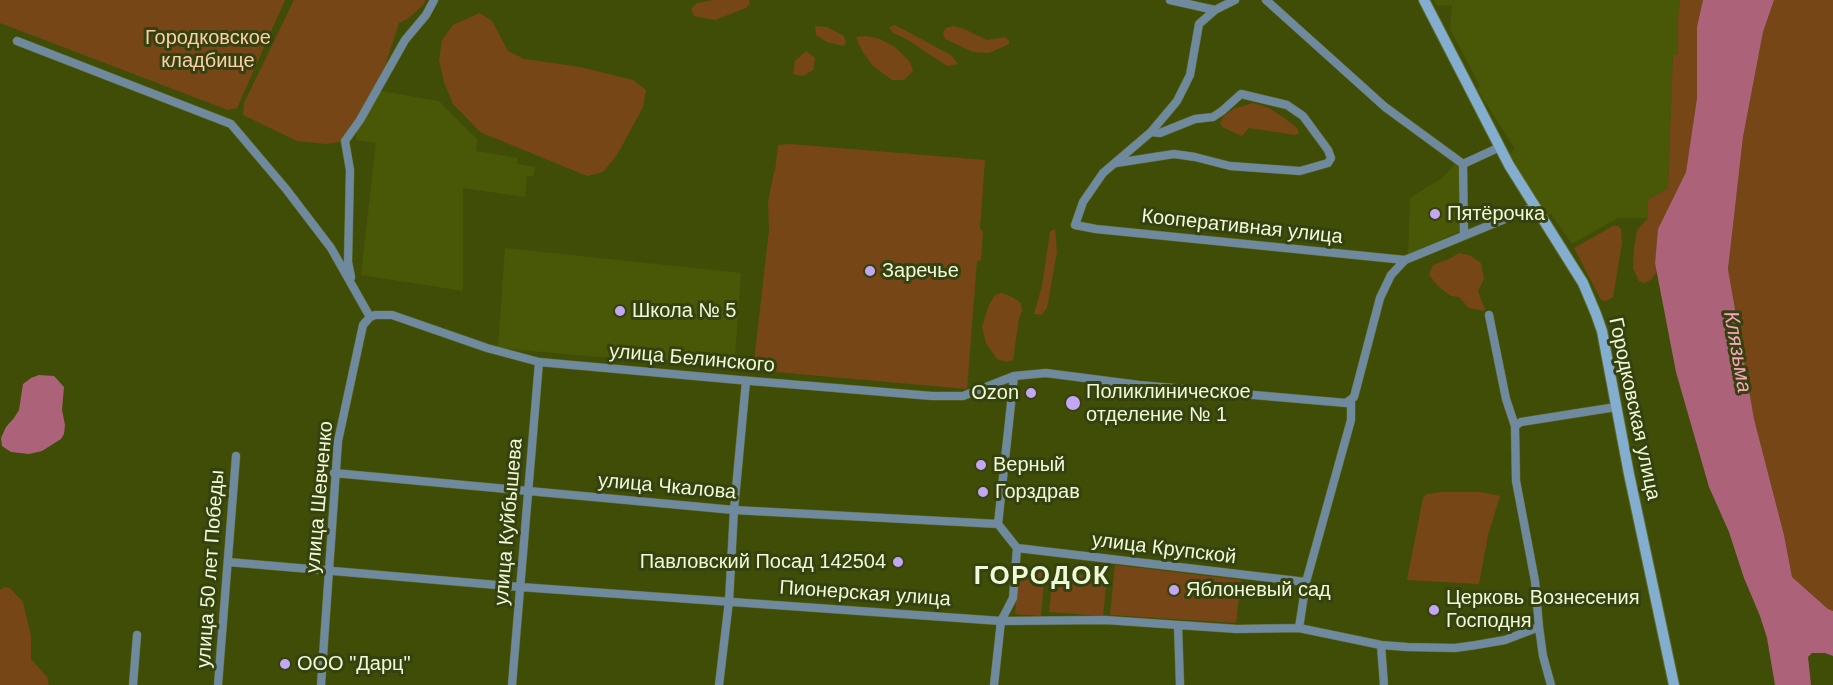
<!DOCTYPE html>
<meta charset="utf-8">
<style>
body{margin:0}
canvas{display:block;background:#3f4d07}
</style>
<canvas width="1833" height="685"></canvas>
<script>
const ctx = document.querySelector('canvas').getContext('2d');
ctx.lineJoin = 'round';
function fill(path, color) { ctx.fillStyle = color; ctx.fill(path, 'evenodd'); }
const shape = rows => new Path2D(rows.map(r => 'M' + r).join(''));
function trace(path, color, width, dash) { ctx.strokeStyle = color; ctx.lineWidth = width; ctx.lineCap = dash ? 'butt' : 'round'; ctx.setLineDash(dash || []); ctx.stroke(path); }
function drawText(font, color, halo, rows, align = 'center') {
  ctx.font = font + ' Arial,sans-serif'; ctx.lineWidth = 6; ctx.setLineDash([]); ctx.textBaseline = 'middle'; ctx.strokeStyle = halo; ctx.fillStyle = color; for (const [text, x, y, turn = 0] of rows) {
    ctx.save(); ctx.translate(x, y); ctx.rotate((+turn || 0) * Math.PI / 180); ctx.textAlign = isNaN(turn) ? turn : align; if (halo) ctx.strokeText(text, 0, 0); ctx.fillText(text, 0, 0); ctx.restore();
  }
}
fill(shape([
 [1434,0,1680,0,1678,17,1678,56,1673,56,1668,188,1648,200,1648,218,1618,218,1572,244,1551,214,1547,215,1530,191,1510,153,1515,149,1477,89,1480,86,1450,29,1452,5,1437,6],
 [381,91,439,101,477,139,476,151,518,158,517,164,535,167,533,176,527,176,525,197,463,188,463,291,361,275,376,143,356,140,357,131],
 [1455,164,1460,167,1461,231,1408,254,1410,198,1441,179],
 [505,248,741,273,734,369,498,348]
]), '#485806');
fill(shape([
 [0,0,285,0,237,108,228,110,0,23],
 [294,0,425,0,424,4,409,18,399,23,377,91,345,141,326,144,297,141,243,115,244,103],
 [712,0,749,0,750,4,746,8,715,20,694,16,691,9,697,3],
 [1680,0,1703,0,1697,27,1697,98,1686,172,1658,229,1655,263,1657,272,1651,280,1644,283,1639,281,1633,268,1634,249,1637,230,1648,218,1648,200,1668,188,1673,55,1678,55,1678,17],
 [1774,0,1833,0,1833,611,1828,609,1792,577,1784,535,1754,419,1728,269,1743,137,1763,32],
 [480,13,492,21,508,51,524,59,580,67,633,80,646,90,643,107,617,155,603,172,587,176,480,132,453,104,444,82,439,60,442,40,453,25],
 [895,25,951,55,958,64,947,66,908,40,893,33,889,27],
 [815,26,827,27,844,36,846,43,843,46,827,42,816,35],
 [953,26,964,29,987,40,1005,37,1009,41,1009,44,989,53,973,52,945,39,943,32,946,28],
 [866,36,880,39,895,47,910,62,913,71,904,80,892,80,873,66,862,51,856,37],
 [806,51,815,58,813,70,803,76,793,74,795,61],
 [1253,103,1269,108,1283,117,1297,128,1299,133,1296,135,1249,128,1242,136,1222,127,1220,123,1224,116,1233,109],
 [790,144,985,160,980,228,983,232,981,260,977,261,967,389,753,370,769,230,768,202,774,172,775,171,778,145],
 [1613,226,1618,226,1621,229,1622,243,1613,297,1606,301,1601,300,1574,248],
 [1055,229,1057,252,1047,308,1042,315,1034,314,1042,286,1050,232],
 [1459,253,1469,255,1481,263,1484,279,1478,291,1485,309,1484,311,1469,308,1459,297,1451,296,1439,287,1429,275,1433,265,1449,259],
 [1002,293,1012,297,1021,303,1022,311,1019,318,1013,360,1006,362,997,359,986,343,982,327,989,305,995,295],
 [1441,492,1481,492,1500,496,1488,535,1479,584,1407,580,1423,498,1427,494],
 [1115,565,1241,580,1236,623,1110,615],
 [1019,568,1045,570,1041,616,1015,614],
 [1053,572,1107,577,1103,616,1049,612],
 [4,587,10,588,23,602,31,636,31,659,47,677,49,685,0,685,0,590]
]), '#764616');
fill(shape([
 [1703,0,1774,0,1763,32,1743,137,1728,269,1754,419,1784,535,1792,577,1828,609,1833,611,1833,656,1825,653,1812,653,1808,657,1811,685,1775,685,1767,638,1760,616,1744,578,1729,532,1709,487,1676,372,1655,263,1658,229,1686,172,1697,98,1697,27],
 [39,375,54,376,64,387,62,410,65,425,64,434,61,439,42,451,29,454,11,452,2,446,1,438,6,427,14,418,19,410,23,384,31,378]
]), '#ac6379');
const minor = shape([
 [1170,0,1215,10,1235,0],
 [1266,0,1385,107,1463,164,1464,234],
 [1215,10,1199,24,1190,75,1177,101,1151,132,1103,173,1083,202,1075,225,1096,229,1405,260],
 [17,41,231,124,286,189,331,248,370,317],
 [1116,163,1174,154,1195,157,1230,166,1300,171,1328,163,1331,158,1328,150,1303,116,1287,105,1241,94,1222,111,1213,117,1195,119,1160,133,1151,132],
 [1463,164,1500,147],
 [351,277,348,262,350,170,345,141,360,120,405,40,426,15,434,0],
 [1489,315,1506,399,1515,426],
 [370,317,375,315,392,315,487,348,539,362,739,380,932,396,963,396,1014,376,1046,373,1139,385,1346,403,1354,397,1380,298,1391,275,1405,260,1534,207],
 [1014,376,998,524,1017,548,1306,582],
 [334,473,734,510,998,524],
 [228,562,520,587,1001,621,1105,620,1237,629,1299,628,1381,645,1407,647,1455,648,1476,645,1505,640,1539,627],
 [1178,625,1180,685],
 [1299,628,1306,582,1351,420,1351,401],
 [1381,645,1384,685],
 [133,685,137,635],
 [218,685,236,456],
 [321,685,338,441,363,325,370,317],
 [512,685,539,362],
 [719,685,729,601,734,510,746,381],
 [994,685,1001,621,1013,598,1017,548],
 [1551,685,1543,656,1539,627,1535,581,1516,481,1515,426,1521,422,1616,407]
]);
const secondary = shape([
 [1424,0,1509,165,1583,283,1596,314,1602,331,1629,474,1674,685]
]);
trace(minor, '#5f6c2d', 9);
trace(secondary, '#5f6c2d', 12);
trace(minor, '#6f899e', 8);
trace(secondary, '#83aecf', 10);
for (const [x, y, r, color] of [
 [1435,214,6,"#c3a7f2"],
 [870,271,6,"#c3a7f2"],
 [620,311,6,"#c3a7f2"],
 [1031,393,6,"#c3a7f2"],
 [1073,403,8,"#c3a7f2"],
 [981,465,6,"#c3a7f2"],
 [983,492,6,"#c3a7f2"],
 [898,562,6,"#c3a7f2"],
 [1174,590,6,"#c3a7f2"],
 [1434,610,6,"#c3a7f2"],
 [285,664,6,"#c3a7f2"]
]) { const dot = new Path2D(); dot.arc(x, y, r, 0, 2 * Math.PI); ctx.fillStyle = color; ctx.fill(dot); trace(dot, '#364110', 2); }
drawText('20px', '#fecea6', '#364110', [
 ["Городковское",208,38],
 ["кладбище",208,61]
]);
drawText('20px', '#effad8', '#364110', [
 ["Пятёрочка",1447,214],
 ["Заречье",882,271],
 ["Школа № 5",632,311],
 ["Поликлиническое",1086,392],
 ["отделение № 1",1086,415],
 ["Ozon",1019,393,"right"],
 ["Верный",993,465],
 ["Горздрав",995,492],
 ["Павловский Посад 142504",886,562,"right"],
 ["Яблоневый сад",1186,590],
 ["Церковь Вознесения",1446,598],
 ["Господня",1446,621],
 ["ООО \"Дарц\"",297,664]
], 'left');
drawText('20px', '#effad8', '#364110', [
 ["Кооперативная улица",1242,227,6],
 ["улица Белинского",692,359,5],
 ["Городковская улица",1634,409,78],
 ["улица Чкалова",667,487,5],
 ["улица Шевченко",320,497,-85],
 ["улица Куйбышева",509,522,-85],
 ["улица Крупской",1164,549,7],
 ["улица 50 лет Победы",211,569,-86],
 ["Пионерская улица",865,594,4]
]);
drawText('italic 21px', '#f8a5bc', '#364110', [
 ["Клязьма",1737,352,80]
]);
ctx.letterSpacing = '1.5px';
drawText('bold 26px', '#effad8', '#364110', [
 ["ГОРОДОК",1042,577]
]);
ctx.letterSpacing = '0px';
</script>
